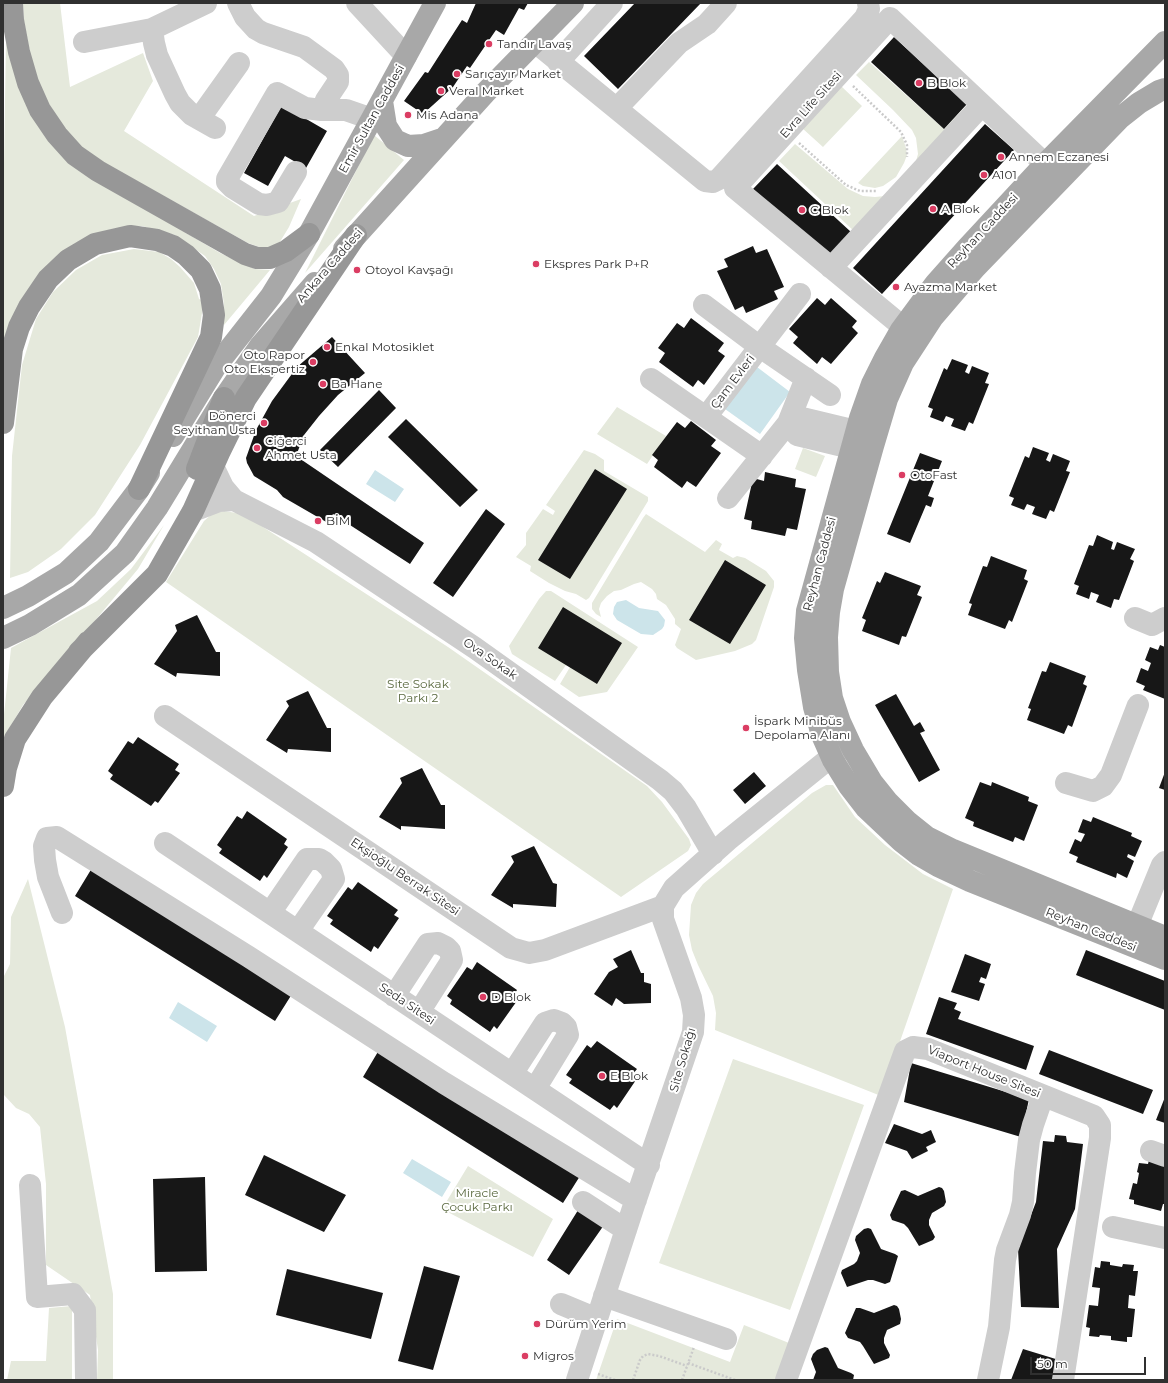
<!DOCTYPE html>
<meta charset="utf-8">
<style>
body{margin:0}
#map{position:relative;width:1168px;height:1383px;overflow:hidden;background:#fff;font-family:Montserrat,sans-serif}
canvas{display:block}
.frame{position:absolute;inset:0;border:4px solid #303030;pointer-events:none}
.scale{position:absolute;left:1030px;top:1357px;width:116px;height:18px;box-sizing:border-box;border:2px solid #303030;border-top:0;padding-left:5px;font-size:12px;line-height:14px;white-space:nowrap;color:#303030;-webkit-text-stroke:3px #fff;paint-order:stroke}
</style>
<div id="map">
<canvas width="1168" height="1383"></canvas>
<div class="frame"></div>
<div class="scale">50 m</div>
</div>
<script>
const ctx = document.querySelector('canvas').getContext('2d');
ctx.lineJoin = 'round';
function fill(path, color) { ctx.fillStyle = color; ctx.fill(path, 'evenodd'); }
const shape = rows => new Path2D(rows.map(r => 'M' + r).join(''));
function trace(path, color, width, dash) { ctx.strokeStyle = color; ctx.lineWidth = width; ctx.lineCap = dash ? 'butt' : 'round'; ctx.setLineDash(dash || []); ctx.stroke(path); }
function drawText(font, color, halo, rows, align = 'center') {
  ctx.font = font + ' Montserrat,sans-serif'; ctx.lineWidth = 4; ctx.setLineDash([]); ctx.textBaseline = 'middle'; ctx.strokeStyle = halo; ctx.fillStyle = color; for (const [text, x, y, turn = 0] of rows) {
    ctx.save(); ctx.translate(x, y); ctx.rotate((+turn || 0) * Math.PI / 180); ctx.textAlign = isNaN(turn) ? turn : align; if (halo) ctx.strokeText(text, 0, 0); ctx.fillText(text, 0, 0); ctx.restore();
  }
}
fill(shape([
 [23,3,60,3,70,87,143,53,153,81,124,131,254,216,301,199,289,227,278,245,265,249,248,243,81,150,47,104,34,74,24,21],
 [6,38,80,170,220,253,255,269,270,270,224,325,224,304,221,284,214,269,205,256,175,235,142,226,112,229,87,238,3,351,3,229],
 [869,62,944,129,967,105,914,168,918,154,916,138,912,130,893,110,856,75],
 [841,86,862,106,823,147,802,128],
 [374,135,404,160,305,273],
 [902,136,906,148,907,155,904,163,896,177,883,186,875,188,863,186,858,183],
 [795,144,848,189,863,196,875,197,885,196,856,233,779,161],
 [134,249,159,252,171,259,180,267,194,283,199,299,204,301,198,337,140,445,95,515,61,549,28,572,10,578,12,456,22,365,36,319,53,292,76,270,102,255],
 [617,407,666,436,647,464,597,434],
 [803,448,825,456,816,477,795,469],
 [584,450,595,454,604,460,604,471,648,497,648,501,589,598,586,600,576,594,565,591,549,583,530,571,531,566,516,557,526,545,526,533,543,509,553,515,555,511,546,505],
 [224,511,243,514,448,647,647,786,662,802,689,839,691,845,688,851,621,897,166,582,204,521,212,514],
 [646,514,705,552,716,540,722,544,719,550,733,558,737,556,745,558,766,571,774,581,774,587,756,640,752,644,735,651,696,660,677,648,675,645,681,629,675,624,675,619,666,605,657,599,656,594,652,589,641,582,634,584,621,590,614,591,607,596,601,603,599,609,601,617,596,614,592,609,592,603,643,518],
 [164,525,138,569,78,641,23,705,9,729,3,754,3,724,11,648,97,601,131,569],
 [546,591,551,591,638,647,607,692,579,697,560,684,570,667,566,665,555,681,512,654,509,646,539,599],
 [826,785,833,785,855,817,885,845,923,874,953,889,881,1096,715,1030,716,1013,713,996,698,965,692,950,689,935,691,905,696,893,703,884,812,793],
 [28,879,65,1027,113,1294,113,1380,97,1380,98,1350,90,1295,46,1265,46,1184,40,1127,29,1114,16,1108,4,1095,3,1086,4,976,10,964,11,917],
 [733,1059,864,1105,790,1310,659,1263],
 [468,1166,553,1219,533,1257,442,1209],
 [72,1306,72,1380,7,1380,11,1361,46,1361,49,1308],
 [617,1319,730,1362,744,1325,789,1343,775,1380,596,1380]
]), '#e5e9dc');
fill(shape([
 [757,367,790,392,760,434,725,409],
 [375,470,404,489,395,502,366,484],
 [626,600,639,608,658,611,665,620,664,626,662,629,653,635,641,634,617,620,613,614,614,607,617,602],
 [178,1002,217,1026,207,1042,169,1018],
 [412,1159,451,1182,442,1197,403,1173]
]), '#cce4ea');
fill(shape([
 [476,3,528,3,524,10,519,8,504,35,496,30,470,68,467,66,453,87,423,114,404,101,425,72,428,73,462,20,467,23],
 [635,3,701,3,618,89,584,56],
 [894,37,967,104,944,129,871,62],
 [282,105,327,131,306,168,285,156,268,186,244,173],
 [985,124,1014,150,882,294,853,268],
 [777,164,851,232,828,257,753,189],
 [753,246,756,253,767,249,784,287,774,291,778,299,746,313,743,306,735,310,717,271,728,267,724,259],
 [817,298,825,305,831,298,857,321,852,327,858,333,831,364,822,357,817,364,793,343,798,337,789,329],
 [691,318,724,343,718,351,725,356,704,385,698,380,693,387,659,362,665,353,658,348,677,323,684,328],
 [332,337,365,373,338,395,319,416,304,435,296,456,424,543,410,564,333,514,328,523,283,497,277,490,254,476,247,463,246,458,256,430,272,401,297,367],
 [952,359,968,365,965,372,969,374,972,366,989,373,985,383,989,384,973,424,969,422,965,431,951,426,954,419,946,416,943,422,930,417,933,409,928,407,944,368,947,370],
 [379,390,396,408,338,467,320,450],
 [406,419,478,490,460,507,388,437],
 [691,421,716,440,711,446,721,453,696,487,687,481,682,488,654,467,658,460,652,455,677,422,685,428],
 [1033,447,1049,453,1046,460,1050,462,1053,454,1070,461,1066,471,1070,472,1054,512,1050,510,1046,519,1032,514,1035,507,1027,504,1024,510,1011,505,1014,498,1009,496,1025,456,1029,458],
 [920,453,942,461,928,496,934,498,931,507,926,505,910,543,887,534],
 [595,469,627,489,570,579,538,560],
 [765,472,796,479,795,487,806,489,797,530,787,528,785,536,751,529,752,521,744,519,753,478,764,481],
 [486,509,505,524,453,597,433,583],
 [1097,535,1113,542,1111,549,1114,550,1117,542,1135,549,1130,559,1134,561,1119,600,1114,599,1111,608,1096,602,1099,595,1091,592,1089,599,1076,594,1079,586,1074,584,1089,545,1093,546],
 [991,556,1027,570,1024,579,1028,581,1012,622,1009,620,1005,629,968,615,972,604,969,603,983,566,987,567],
 [725,560,766,585,730,644,689,620],
 [885,572,921,586,917,595,922,597,906,637,902,636,899,645,862,631,866,620,862,618,877,581,880,583],
 [563,607,622,643,597,684,538,648],
 [197,615,216,652,220,652,220,676,177,673,176,677,154,664,177,631,175,625],
 [1160,645,1165,647,1165,699,1143,690,1145,686,1136,682,1141,668,1148,671,1151,663,1145,660,1150,647,1158,650],
 [1050,662,1086,676,1083,684,1087,686,1072,727,1068,725,1064,734,1027,720,1031,709,1028,708,1042,671,1046,672],
 [308,691,327,728,331,728,331,752,288,749,287,753,266,740,289,706,286,701],
 [896,694,914,726,920,722,925,731,920,733,940,770,919,782,875,705],
 [138,737,179,764,175,770,180,773,158,803,155,801,151,806,110,779,113,775,108,771,128,741,133,744],
 [422,768,441,805,445,805,445,829,401,826,401,830,379,817,402,783,400,778],
 [754,772,766,786,745,804,733,790],
 [1165,772,1165,790,1159,788],
 [980,782,991,786,992,782,1029,797,1028,801,1038,805,1024,841,1015,837,1013,842,973,826,974,822,965,818],
 [247,811,287,839,284,844,288,847,267,878,264,875,260,881,219,853,222,849,217,845,237,816,242,819],
 [1093,817,1132,833,1131,836,1142,841,1135,857,1128,854,1127,857,1134,861,1127,878,1117,873,1116,878,1076,862,1078,857,1069,853,1075,839,1081,842,1085,834,1078,832,1083,819,1091,822],
 [534,846,553,883,557,884,556,907,513,904,513,908,491,895,514,862,511,856],
 [92,868,292,994,275,1021,75,896],
 [358,882,398,910,394,915,399,918,378,949,374,946,371,952,330,924,333,920,327,916,348,887,352,890],
 [631,950,641,973,644,973,644,982,651,984,651,1003,624,1004,616,998,612,1006,594,994,609,972,618,967,613,959],
 [1086,950,1165,981,1165,1010,1076,975],
 [965,954,991,964,986,979,981,977,979,982,985,984,979,1001,951,992],
 [477,962,517,990,514,995,519,998,497,1029,494,1026,490,1032,450,1004,452,1000,447,996,467,967,472,970],
 [939,997,957,1003,954,1009,961,1012,958,1019,1034,1046,1026,1070,926,1034],
 [597,1041,637,1069,633,1074,638,1077,617,1108,614,1105,610,1110,569,1083,572,1079,566,1075,587,1045,591,1048],
 [379,1050,580,1176,563,1203,363,1077],
 [1049,1050,1153,1090,1143,1114,1039,1074],
 [911,1063,1029,1099,1021,1137,904,1102],
 [1165,1097,1165,1123,1156,1120],
 [894,1124,922,1134,931,1130,936,1142,926,1147,928,1151,912,1159,907,1151,885,1143],
 [1055,1135,1066,1136,1067,1142,1083,1144,1075,1209,1057,1249,1059,1308,1021,1307,1018,1249,1036,1202,1043,1141,1054,1142],
 [264,1155,346,1195,324,1232,245,1195],
 [1149,1160,1165,1164,1165,1204,1163,1204,1161,1211,1134,1204,1134,1200,1129,1199,1133,1183,1137,1184,1139,1173,1137,1172,1139,1163,1148,1164],
 [205,1177,207,1271,155,1272,153,1179],
 [939,1187,942,1188,944,1191,946,1202,944,1206,932,1213,929,1220,929,1225,935,1237,933,1240,919,1246,908,1228,904,1224,892,1220,890,1215,901,1191,905,1190,918,1196],
 [580,1207,604,1225,569,1275,547,1260],
 [868,1228,871,1229,881,1249,895,1254,898,1256,890,1282,885,1284,873,1280,868,1280,847,1287,841,1273,842,1270,854,1264,857,1261,860,1253,855,1240,856,1236,864,1229],
 [1101,1261,1110,1262,1110,1265,1122,1267,1123,1264,1134,1265,1133,1271,1138,1271,1135,1296,1129,1295,1128,1308,1135,1309,1132,1337,1127,1337,1127,1342,1111,1340,1111,1336,1100,1335,1099,1337,1089,1336,1090,1328,1086,1327,1089,1305,1098,1306,1100,1288,1092,1287,1095,1267,1100,1268],
 [424,1266,460,1276,433,1370,398,1361],
 [287,1269,383,1293,371,1339,276,1315],
 [894,1305,897,1306,899,1309,901,1319,900,1324,887,1330,884,1338,884,1343,890,1355,889,1358,874,1364,863,1346,860,1342,848,1338,845,1333,856,1308,860,1308,874,1313],
 [825,1347,828,1348,838,1368,851,1373,854,1375,853,1380,813,1380,816,1372,811,1359,813,1354,817,1350],
 [1023,1349,1059,1360,1052,1380,1011,1380]
]), '#171717');
trace(shape([
 [853,86,901,132,907,145,907,157],
 [799,143,846,185,860,191,876,191],
 [688,1363,735,1380],
 [598,1374,615,1380],
 [633,1380,640,1360,643,1356,648,1354,659,1356,687,1366],
 [682,1380,694,1347]
]), '#cacaca', 2.5, [2, 2]);
trace(shape([
 [238,3,245,17,256,29,263,33,304,47,334,69,338,75,338,82,326,100,322,110],
 [357,3,406,56],
 [152,29,154,43,157,55,175,94,180,103,192,115,215,128],
 [84,42,152,29,206,3],
 [535,42,705,181,713,182,719,179,865,18,869,9,868,3],
 [558,62,612,3],
 [617,108,679,43,707,24,726,3],
 [199,119,239,63],
 [296,172,278,202,267,205,259,204,233,188,227,182,227,179,277,93,305,108,322,110,346,110,372,119],
 [831,268,982,105],
 [704,305,760,347,830,395],
 [903,327,735,188,890,18,1045,164],
 [651,379,762,456],
 [706,417,800,294],
 [788,423,797,435,851,448],
 [788,423,802,418,856,431],
 [213,466,223,487,234,500,316,542,475,648,660,780,673,791,686,808,713,854],
 [728,498,788,423,806,378],
 [193,511,219,501,234,500],
 [1135,618,1152,625,1165,618],
 [165,716,511,948,529,953,545,950,663,906],
 [1066,783,1093,791,1103,786,1111,775,1138,705],
 [165,843,649,1165],
 [62,913,48,877,45,860,44,846,47,838,57,837,249,957,444,1083,636,1200],
 [270,913,307,859,319,859,324,862,331,869,334,879,298,931],
 [1137,926,1162,865,1165,862],
 [394,996,428,944,438,943,446,947,450,951,452,960,419,1012],
 [512,1074,545,1023,554,1020,562,1023,566,1027,568,1035,535,1089],
 [1151,1151,1165,1156],
 [30,1185,37,1297,73,1294,85,1310,86,1380],
 [583,1202,626,1230],
 [1113,1227,1165,1238],
 [604,1296,726,1339],
 [561,1304,597,1319],
 [577,1380,634,1205,693,1032,694,1015,691,998,663,919,663,906,674,888,728,840,846,745],
 [786,1380,905,1051,913,1047,928,1049,1094,1116,1100,1125,1100,1138,1063,1380],
 [988,1380,999,1327,1005,1260,1007,1250,1020,1215,1023,1202,1025,1173,1029,1140,1033,1125,1043,1096]
]), '#cdcdcd', 22);
trace(shape([
 [1165,42,1045,164,967,248,935,284,901,330,885,358,872,384,860,418,807,611,805,638,808,670,814,707,822,735,833,760,849,786,866,808,901,841,919,855,938,866,970,881,1165,959],
 [1165,89,1159,91,1139,103,1120,118,975,268,933,317,903,363,887,399,873,446,833,589,829,612,827,637,828,672,832,698,840,722,853,750,872,782,888,802,907,821,927,837,953,850,1165,937],
 [382,101,386,126,395,140,408,146,424,145,442,139],
 [344,249,485,93,573,3],
 [173,436,216,366,271,296,309,234,435,3],
 [3,608,28,596,66,573,99,542,139,489,149,473],
 [3,638,30,625,79,595,125,553,157,508,224,398,260,346,315,283]
]), '#a8a8a8', 22);
trace(shape([
 [12,3,13,20,19,52,28,83,40,110,57,135,75,155,98,171,245,254,257,258,270,258,286,251,309,234],
 [3,423,12,349,19,327,29,307,48,279,68,260,95,244,130,236,157,240,173,246,186,255,201,270,210,289,214,315,211,337,139,489],
 [197,469,224,398],
 [79,652,157,574,193,511,219,453,246,398,356,235],
 [3,786,6,768,15,739,42,697,88,642]
]), '#979797', 22);
for (const [x, y, r, color] of [
 [489,44,4,"#db3d63"],
 [457,74,4,"#db3d63"],
 [919,83,4,"#db3d63"],
 [441,91,4,"#db3d63"],
 [408,115,4,"#db3d63"],
 [1001,157,4,"#db3d63"],
 [984,175,4,"#db3d63"],
 [933,209,4,"#db3d63"],
 [802,210,4,"#db3d63"],
 [536,264,4,"#db3d63"],
 [357,270,4,"#db3d63"],
 [896,287,4,"#db3d63"],
 [327,347,4,"#db3d63"],
 [313,362,4,"#db3d63"],
 [323,384,4,"#db3d63"],
 [264,423,4,"#db3d63"],
 [257,448,4,"#db3d63"],
 [902,475,4,"#db3d63"],
 [318,521,4,"#db3d63"],
 [746,728,4,"#db3d63"],
 [483,997,4,"#db3d63"],
 [602,1076,4,"#db3d63"],
 [537,1324,4,"#db3d63"],
 [525,1356,4,"#db3d63"]
]) { const dot = new Path2D(); dot.arc(x, y, r, 0, 2 * Math.PI); ctx.fillStyle = color; ctx.fill(dot); trace(dot, '#fff', 1.5); }
drawText('12px', '#303030', '#fff', [
 ["Tandır Lavaş",497,44],
 ["Sarıçayır Market",465,74],
 ["B Blok",927,83],
 ["Veral Market",449,91],
 ["Mis Adana",416,115],
 ["Annem Eczanesi",1009,157],
 ["A101",992,175],
 ["A Blok",941,209],
 ["C Blok",810,210],
 ["Ekspres Park P+R",544,264],
 ["Otoyol Kavşağı",365,270],
 ["Ayazma Market",904,287],
 ["Enkal Motosiklet",335,347],
 ["Oto Rapor",305,355,"right"],
 ["Oto Ekspertiz",305,369,"right"],
 ["Ba Hane",331,384],
 ["Dönerci",256,416,"right"],
 ["Seyithan Usta",256,430,"right"],
 ["Ciğerci",265,441],
 ["Ahmet Usta",265,455],
 ["OtoFast",910,475],
 ["BİM",326,521],
 ["İspark Minibüs",754,721],
 ["Depolama Alanı",754,735],
 ["D Blok",491,997],
 ["E Blok",610,1076],
 ["Dürüm Yerim",545,1324],
 ["Migros",533,1356]
], 'left');
drawText('12px', '#303030', '#fff', [
 ["Evra Life Sitesi",811,105,-48],
 ["Emir Sultan Caddesi",372,119,-61],
 ["Reyhan Caddesi",983,231,-47],
 ["Ankara Caddesi",330,266,-49],
 ["Çam Evleri",733,382,-53],
 ["Reyhan Caddesi",820,564,-75],
 ["Ova Sokak",490,659,35],
 ["Ekşioğlu Berrak Sitesi",405,877,34],
 ["Reyhan Caddesi",1091,930,22],
 ["Seda Sitesi",407,1004,34],
 ["Site Sokağı",683,1060,-74],
 ["Viaport House Sitesi",984,1072,22]
]);
drawText('12px', '#5a693f', '#fff', [
 ["Site Sokak",418,684],
 ["Parkı 2",418,698],
 ["Miracle",477,1193],
 ["Çocuk Parkı",477,1207]
]);
</script>
